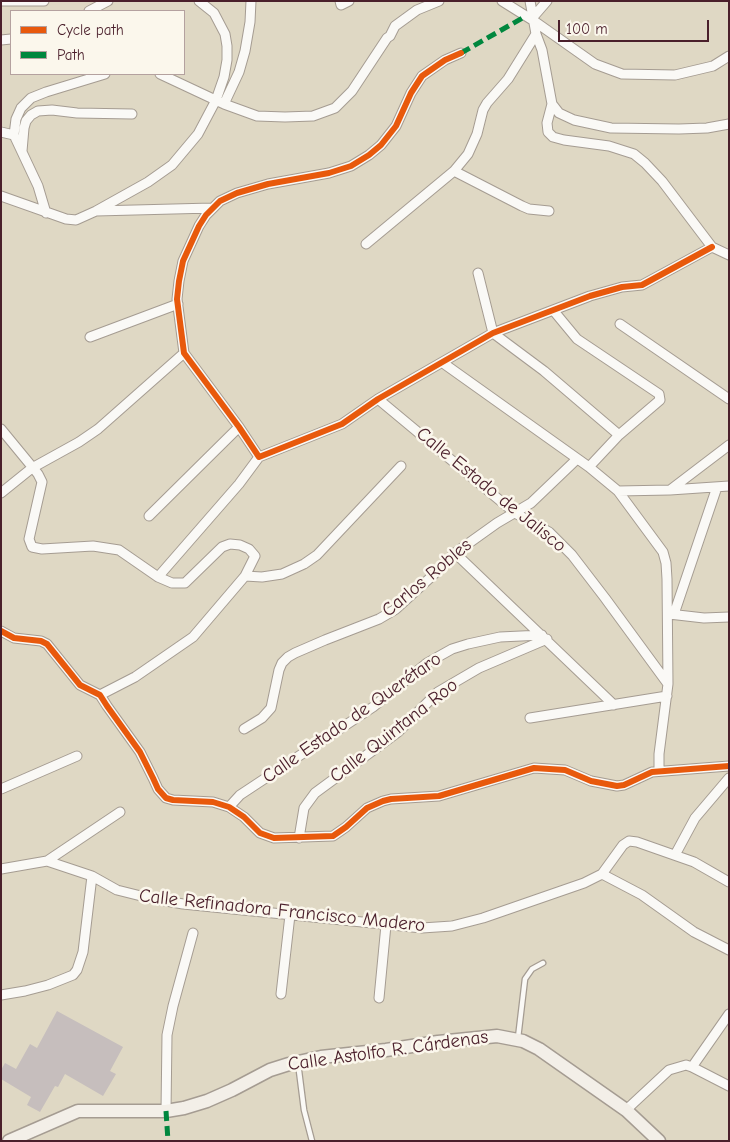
<!DOCTYPE html>
<meta charset="utf-8">
<style>
body{margin:0}
#map{position:relative;width:730px;height:1142px;overflow:hidden;background:#dfd8c4;font-family:"Comic Neue",sans-serif}
canvas{display:block}
.frame{position:absolute;inset:0;border:2px solid #4a1f2b;pointer-events:none}
.legend{position:absolute;left:10px;top:10px;width:175px;height:65px;box-sizing:border-box;background:#fbf7ec;border:1px solid #b4a19f;margin:0;padding:6px 9px;list-style:none;font-size:15px;color:#4a1f2b}
.legend li{display:flex;align-items:center;gap:10px;height:25px}
.legend b{width:25px;border:1px solid #b4a19f}
.scale{position:absolute;left:558px;top:20px;width:151px;height:22px;box-sizing:border-box;border:2px solid #4a1f2b;border-top:0;padding-left:6px;font-size:15px;line-height:18px;white-space:nowrap;color:#4a1f2b;-webkit-text-stroke:4px #fbf7ec;paint-order:stroke}
</style>
<div id="map">
<canvas width="730" height="1142"></canvas>
<div class="frame"></div>
<ul class="legend">
<li><b style="height:6px;background:#e8590c"></b>Cycle path</li>
<li><b style="height:6px;background:#00873e"></b>Path</li>
</ul>
<div class="scale">100 m</div>
</div>
<script>
const ctx = document.querySelector('canvas').getContext('2d');
ctx.lineJoin = 'round';
function fill(path, color) { ctx.fillStyle = color; ctx.fill(path, 'evenodd'); }
const shape = rows => new Path2D(rows.map(r => 'M' + r).join(''));
function trace(path, color, width, dash) { ctx.strokeStyle = color; ctx.lineWidth = width; ctx.lineCap = dash ? 'butt' : 'round'; ctx.setLineDash(dash || []); ctx.stroke(path); }
function drawText(font, color, halo, rows, align = 'center') {
  ctx.font = font + ' "Comic Neue",sans-serif'; ctx.lineWidth = 5; ctx.setLineDash([]); ctx.textBaseline = 'middle'; ctx.strokeStyle = halo; ctx.fillStyle = color; for (const [text, x, y, turn = 0] of rows) {
    ctx.save(); ctx.translate(x, y); ctx.rotate((+turn || 0) * Math.PI / 180); ctx.textAlign = isNaN(turn) ? turn : align; if (halo) ctx.strokeText(text, 0, 0); ctx.fillText(text, 0, 0); ctx.restore();
  }
}
fill(shape([
 [57,1011,123,1047,110,1071,116,1074,103,1096,65,1074,58,1087,55,1086,40,1112,27,1105,31,1097,1,1079,1,1070,5,1063,16,1069,30,1044,37,1048]
]), '#c6bebd');
const lane = shape([
 [518,1038,525,979,532,969,543,963],
 [298,1063,304,1110,312,1141]
]);
const street = shape([
 [1,1,44,1],
 [340,1,341,5,349,1],
 [502,1,534,21,595,64,622,74,675,75,713,66,729,56],
 [530,1,536,34,542,50,552,104,547,123,548,132,553,137,564,140,609,146,634,154,645,163,662,181,712,247,729,255],
 [89,11,108,1],
 [534,16,547,1],
 [1,40,11,39],
 [461,53,445,60,422,76,411,93,396,126,381,145,369,155,351,166,329,173,268,184,237,193,220,201,206,215,199,226,183,261,179,281,177,299,184,353,239,427,259,457,342,424,378,399,493,333,590,296,622,287,642,285,712,247],
 [160,74,224,104,257,116,285,117,313,116,335,108,352,91,387,38,390,36,395,26,417,10,439,1],
 [224,104,239,72,245,51,250,22,251,1],
 [552,104,559,113,574,120,611,128,679,129,707,128,729,124],
 [1,132,14,135],
 [22,151,24,128,26,121,31,115,38,111,52,110,77,113,132,114],
 [454,171,522,206,529,209,549,211],
 [1,196,66,219,76,220,96,211,212,208],
 [96,211,148,182,172,165,198,134,216,100,224,77,227,60,227,46,225,34,214,13,199,1],
 [46,213,38,186,14,135,16,119,21,108,31,98,46,92,105,74],
 [366,244,454,171,468,154,477,134,483,110,487,103,508,79,536,34],
 [478,273,493,333,544,371,619,435],
 [553,310,577,339,659,394,660,400,619,435,589,467],
 [620,324,729,399],
 [90,337,178,304],
 [443,363,589,467,618,491,663,552,666,563,667,579,668,684,659,754,659,771],
 [378,399,515,513,549,532,572,555,605,598,668,684],
 [1,429,38,474,42,482,29,539,32,547,42,549,93,546,119,550,158,577,172,583,185,583,222,547,230,544,240,545,249,549,255,556,245,576,193,637,135,677,100,695],
 [670,490,729,445],
 [618,491,670,490,729,486],
 [1,493,32,468,79,442,98,429,184,353],
 [149,516,239,427],
 [455,553,614,705],
 [245,576,262,577,282,574,304,564,317,555,401,466],
 [158,577,239,484,259,457],
 [669,614,704,618,729,617],
 [674,614,717,487],
 [1,631,14,638,41,641,47,644,80,685,100,695,107,706,140,752,153,778,158,789,166,798,173,800,213,802,229,807,244,817,260,833,274,838,333,836,346,827,367,808,383,801,391,799,439,796,534,768,565,770,591,781,617,786,624,785,652,772,729,766],
 [530,718,667,696],
 [244,729,262,718,271,708,279,670,282,663,288,657,295,653,325,640,379,619,396,609,431,577,455,553,497,523,531,503,577,459],
 [1,789,77,756],
 [229,807,240,795,373,707,427,663,452,649,468,644,500,637,542,635],
 [299,838,304,808,315,793,398,732,438,692,479,668,547,639],
 [675,855,695,818,729,778],
 [47,861,92,876,117,890,149,898,183,904,422,928,452,926,483,918,584,883,602,874,623,845,629,841,637,842,694,862,729,882],
 [1,869,47,861,120,812],
 [602,874,642,895,694,932,729,950],
 [281,994,290,915],
 [1,995,25,991,48,985,73,975,77,970,83,952,92,876],
 [379,998,386,925],
 [692,1067,729,1086],
 [626,1110,669,1070,686,1065,692,1067,729,1014],
 [166,1111,167,1035,173,1006,193,933]
]);
const secondary = shape([
 [9,1141,78,1111,166,1111,184,1108,207,1101,232,1090,270,1070,289,1064,321,1057,386,1050,438,1042,497,1036,523,1041,539,1049,626,1110,659,1141]
]);
trace(lane, '#a59c92', 7);
trace(street, '#a59c92', 11);
trace(secondary, '#a59c92', 15);
trace(lane, '#faf9f6', 4.5);
trace(street, '#faf9f6', 9);
trace(secondary, '#f3efe8', 12);
trace(shape([
 [461,53,526,16],
 [166,1111,168,1141]
]), '#00873e', 5, [10, 5]);
trace(shape([
 [461,53,445,60,422,76,411,93,396,126,381,145,369,155,351,166,329,173,268,184,237,193,220,201,206,215,199,226,183,261,179,281,177,299,184,353,239,427,259,457,342,424,378,399,493,333,590,296,622,287,642,285,712,247],
 [1,631,14,638,41,641,47,644,80,685,100,695,107,706,140,752,153,778,158,789,166,798,173,800,213,802,229,807,244,817,260,833,274,838,333,836,346,827,367,808,383,801,391,799,439,796,534,768,565,770,591,781,617,786,624,785,652,772,729,766]
]), '#e8590c', 6);
drawText('19px', '#4a1f2b', '#fbf7ec', [
 ["Calle Estado de Jalisco",491,490,39],
 ["Carlos Robles",427,578,-40],
 ["Calle Estado de Querétaro",352,718,-35],
 ["Calle Quintana Roo",394,731,-38],
 ["Calle Refinadora Francisco Madero",282,911,6],
 ["Calle Astolfo R. Cárdenas",388,1051,-8]
]);
</script>
